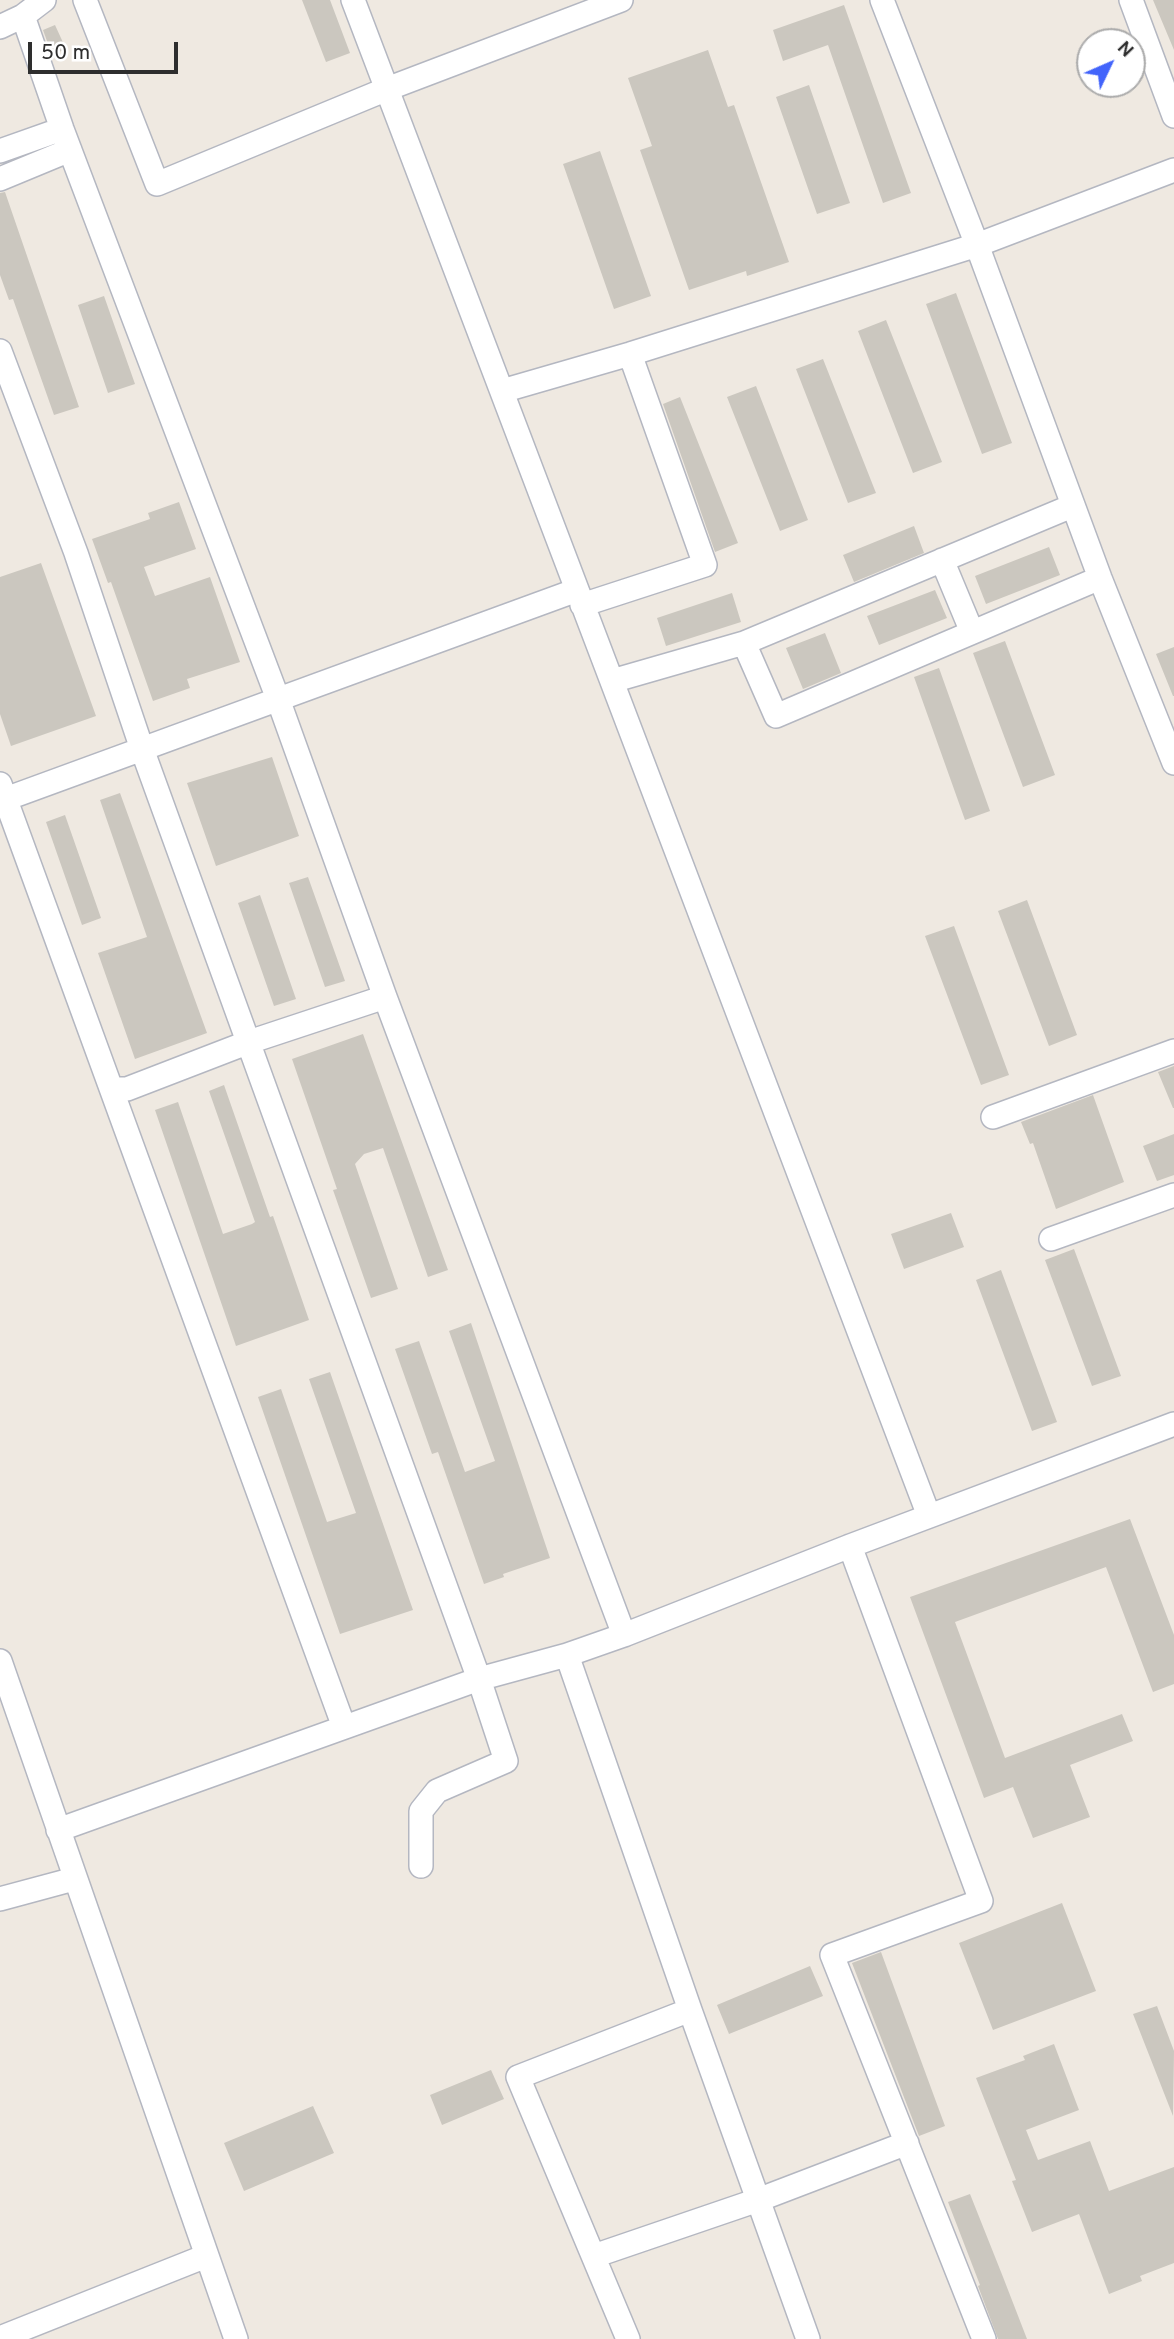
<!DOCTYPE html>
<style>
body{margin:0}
#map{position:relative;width:1174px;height:2339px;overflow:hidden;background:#efe9e1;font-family:Overpass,sans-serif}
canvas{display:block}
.north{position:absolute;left:1076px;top:28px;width:70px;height:70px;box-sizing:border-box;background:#fff;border:2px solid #ababab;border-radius:50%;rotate:46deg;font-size:19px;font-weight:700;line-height:28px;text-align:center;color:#2e2e2e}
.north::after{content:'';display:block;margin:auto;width:24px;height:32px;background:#4264fb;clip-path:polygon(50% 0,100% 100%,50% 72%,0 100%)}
.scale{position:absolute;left:28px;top:42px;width:150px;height:32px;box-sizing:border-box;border:4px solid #2e2e2e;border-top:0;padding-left:9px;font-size:21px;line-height:24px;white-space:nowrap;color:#2e2e2e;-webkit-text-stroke:5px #fff;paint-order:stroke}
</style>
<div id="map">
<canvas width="1174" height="2339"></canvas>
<div class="north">N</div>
<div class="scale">50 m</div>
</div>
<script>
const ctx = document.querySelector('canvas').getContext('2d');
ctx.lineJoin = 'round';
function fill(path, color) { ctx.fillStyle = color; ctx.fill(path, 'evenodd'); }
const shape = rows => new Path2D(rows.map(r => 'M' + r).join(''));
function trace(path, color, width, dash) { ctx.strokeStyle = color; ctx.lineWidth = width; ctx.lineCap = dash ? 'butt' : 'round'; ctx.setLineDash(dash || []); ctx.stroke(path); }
fill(shape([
 [302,0,330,0,350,53,326,62],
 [1153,0,1174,0,1174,50],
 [844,5,911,193,883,203,828,45,783,61,773,30],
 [55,25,66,49,52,55,43,30],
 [708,50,728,107,734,105,789,262,747,276,746,271,689,290,640,150,652,146,628,78],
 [809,85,850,203,817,214,776,97],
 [600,151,651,296,614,309,563,164],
 [5,192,79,407,54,415,13,299,9,300,0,275,0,193],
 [956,293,1012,443,982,454,926,304],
 [104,296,135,384,108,393,78,305],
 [886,320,942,462,913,473,858,331],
 [823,359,876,493,848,503,796,369],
 [756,386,808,520,780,531,727,397],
 [680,397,738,543,715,552,663,404],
 [179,502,196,549,144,567,155,596,210,577,240,662,187,679,190,688,153,701,111,582,108,583,92,539,150,519,148,513],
 [914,526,924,553,854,582,843,555],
 [1049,547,1060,575,986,604,975,576],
 [41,563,96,716,11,746,0,714,0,577],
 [935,590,947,618,879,645,867,616],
 [732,593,741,622,666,646,657,618],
 [825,633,841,673,803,689,786,648],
 [1005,641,1055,775,1023,787,973,653],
 [1174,647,1174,696,1173,696,1156,654],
 [939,668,990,811,965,820,914,677],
 [272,757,299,836,216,866,187,783],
 [120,793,207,1033,135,1059,98,953,147,937,100,800],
 [65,815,101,918,82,925,46,822],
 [308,877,345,981,325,987,289,883],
 [260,895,296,999,274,1006,238,903],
 [1027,900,1077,1035,1049,1046,998,911],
 [954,926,1009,1075,981,1085,925,936],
 [363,1034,448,1270,428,1277,383,1148,364,1154,355,1164,398,1289,371,1298,333,1190,337,1189,292,1059],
 [1174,1066,1174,1108,1173,1108,1158,1072],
 [224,1085,270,1217,273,1216,309,1320,236,1346,155,1110,178,1102,223,1234,252,1224,255,1222,209,1091],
 [1093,1095,1124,1182,1056,1209,1033,1143,1030,1144,1021,1122],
 [1174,1134,1174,1175,1157,1181,1143,1146],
 [951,1213,964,1247,904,1269,891,1234],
 [1074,1249,1121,1376,1092,1386,1045,1260],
 [1001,1270,1057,1422,1032,1431,976,1280],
 [471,1323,550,1558,503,1574,504,1577,484,1584,438,1452,432,1454,395,1349,419,1341,465,1472,495,1461,449,1331],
 [330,1372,413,1610,340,1634,258,1397,281,1389,327,1522,356,1513,309,1379],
 [1130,1519,1174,1635,1174,1684,1153,1692,1106,1567,955,1622,1005,1758,1122,1714,1133,1741,1070,1765,1090,1817,1033,1838,1013,1787,984,1798,910,1597],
 [1062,1903,1096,1991,993,2030,959,1943],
 [881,1952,945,2126,919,2136,852,1963],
 [810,1966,823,1996,729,2034,717,2005],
 [1157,2006,1174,2051,1173,2116,1133,2014],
 [1054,2044,1079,2110,1026,2130,1038,2160,1090,2141,1109,2191,1174,2167,1174,2263,1140,2276,1142,2281,1109,2294,1079,2214,1032,2232,1012,2181,1016,2180,976,2078,1025,2060,1023,2056],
 [491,2070,504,2099,442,2125,430,2095],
 [313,2106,334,2153,244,2191,224,2143],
 [970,2194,1003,2277,1027,2339,998,2339,978,2286,980,2285,948,2202]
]), '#cbc7bf');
const minor = shape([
 [85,0,157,184,387,89,621,0],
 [353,0,929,1516],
 [882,0,977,245,1100,578,1174,763],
 [1131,0,1174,116],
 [23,16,62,129,278,699,385,997,624,1635],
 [0,27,23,16,44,0],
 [0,151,62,129],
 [0,179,70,150],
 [0,351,76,553,142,749,479,1679,506,1761,437,1791,421,1811,421,1866],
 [502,391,630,354,977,245,1174,170],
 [942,560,972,632],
 [582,605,705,565,630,354],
 [744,643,776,716,1100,578],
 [612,681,744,643,1072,506],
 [0,784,344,1727],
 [0,801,577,590],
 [112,1089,127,1089,249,1042,385,997],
 [993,1117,1174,1051],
 [1051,1239,1174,1195],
 [850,1546,981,1901,832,1955,984,2339],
 [567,1655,690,2010,808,2339],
 [0,1661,236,2339],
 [58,1830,479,1679,567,1655,624,1635,850,1546,1174,1424],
 [0,1899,74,1879],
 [594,2256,758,2200,907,2143],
 [0,2338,206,2256],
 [628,2339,518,2077,690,2010]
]);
trace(minor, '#b4b7c1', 26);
trace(minor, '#fff', 23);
</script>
